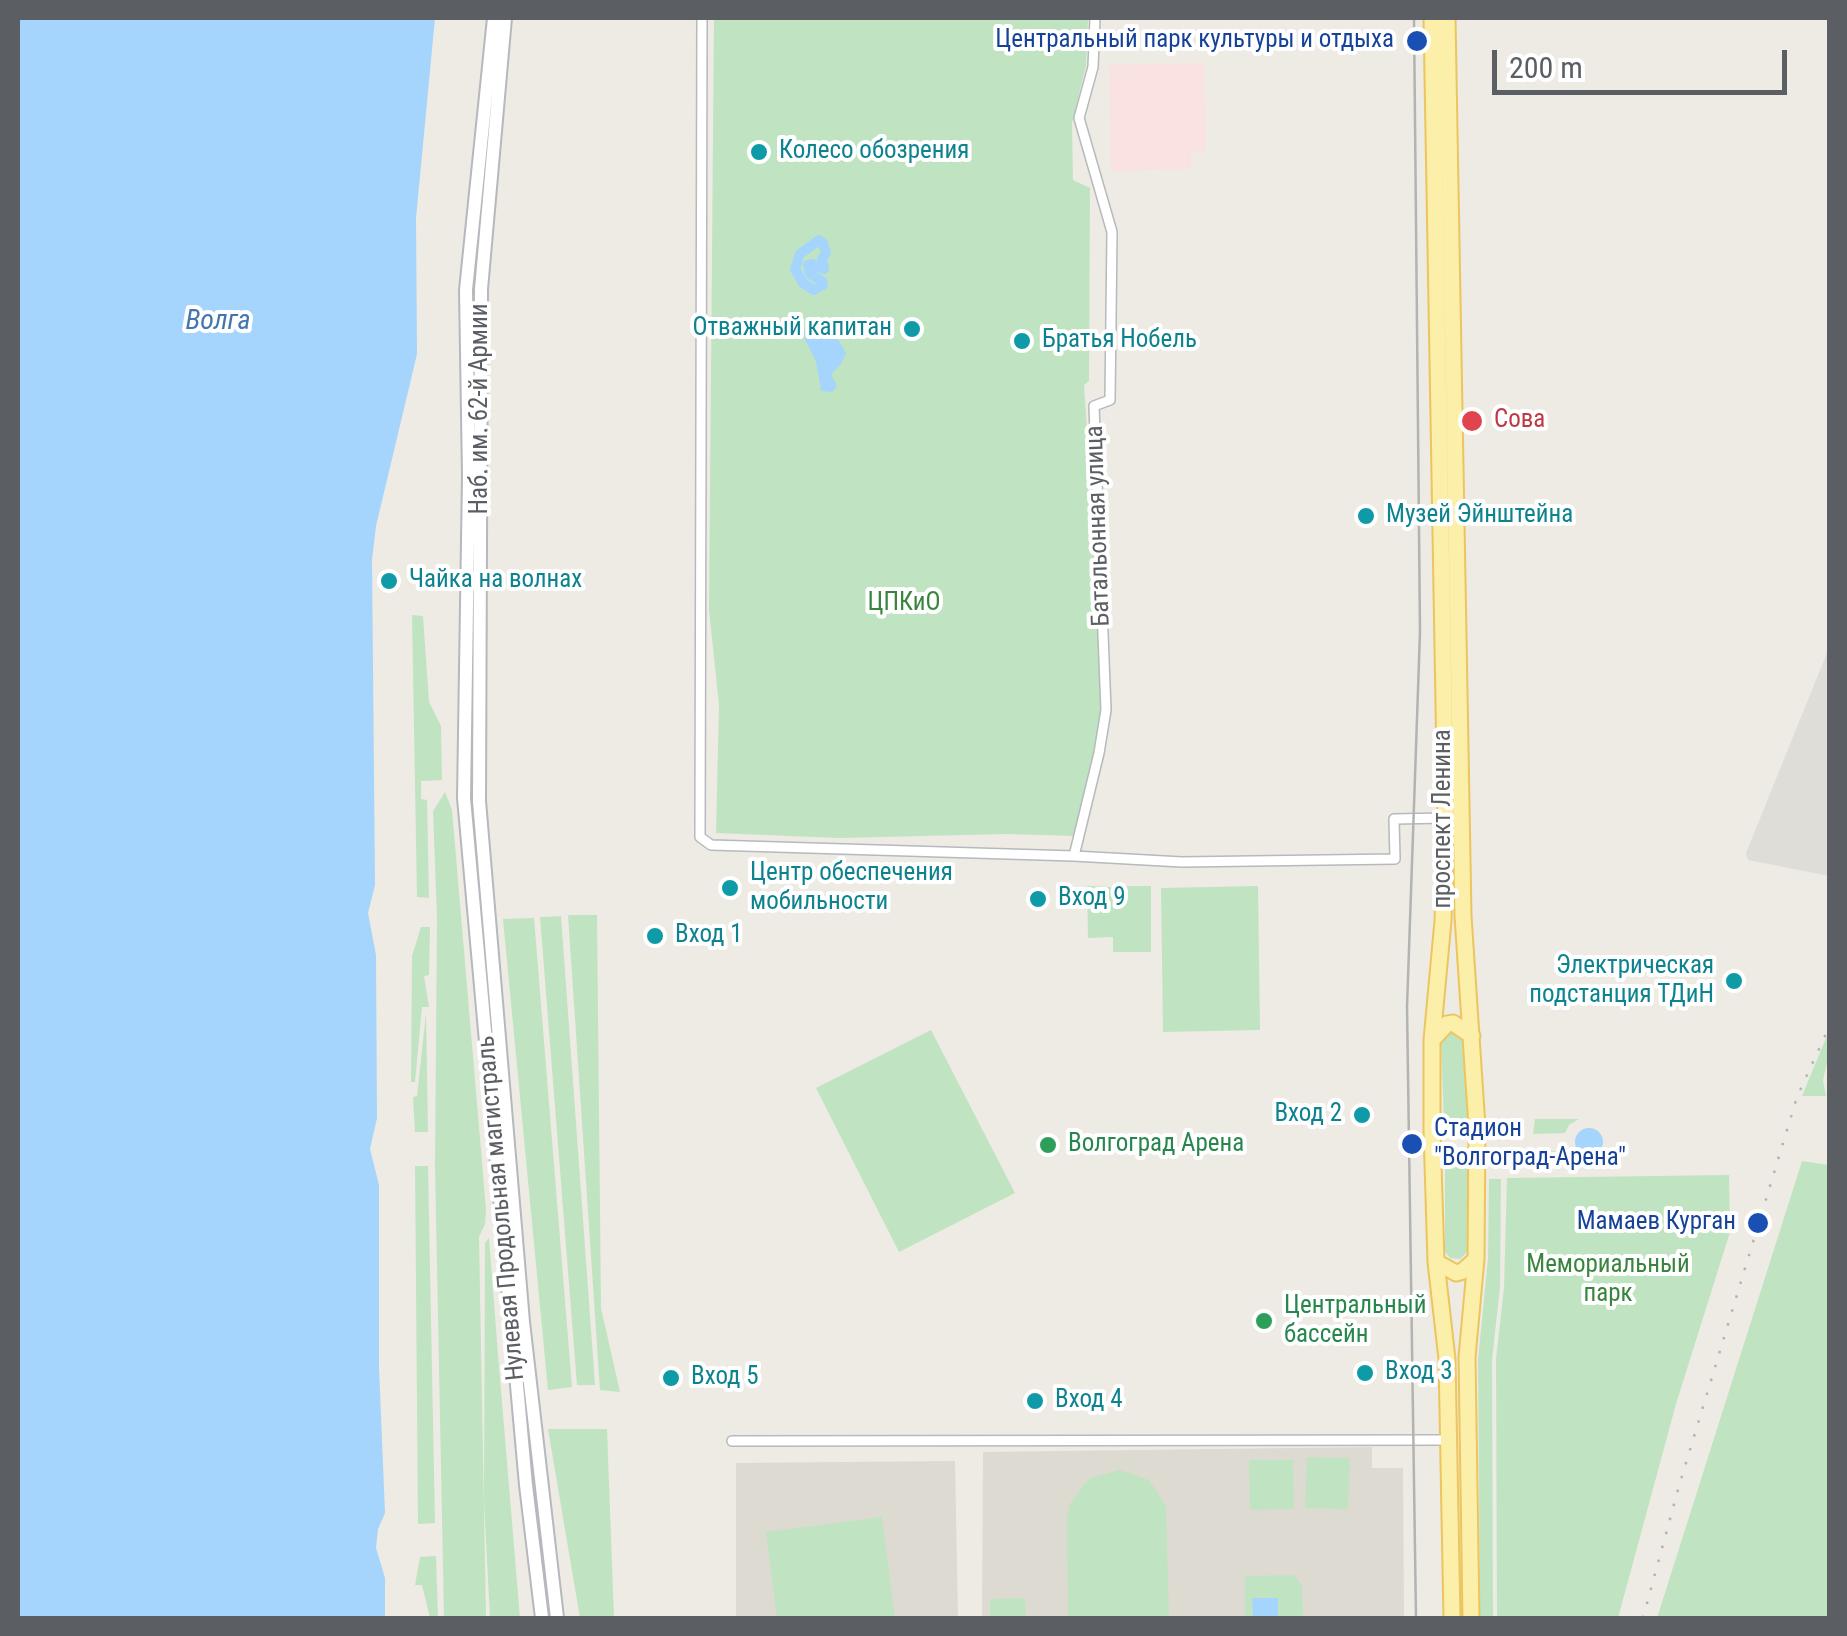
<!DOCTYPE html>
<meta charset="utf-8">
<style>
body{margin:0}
#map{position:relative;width:1847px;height:1636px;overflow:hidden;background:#edebe3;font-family:"Roboto Condensed",sans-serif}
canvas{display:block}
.frame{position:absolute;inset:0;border:20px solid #5b5f63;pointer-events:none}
.scale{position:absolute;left:1492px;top:50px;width:295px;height:45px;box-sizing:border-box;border:5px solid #5b5f63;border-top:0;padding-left:12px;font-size:30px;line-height:35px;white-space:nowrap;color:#5b5f63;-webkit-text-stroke:8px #fff;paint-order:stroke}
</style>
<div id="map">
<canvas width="1847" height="1636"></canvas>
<div class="frame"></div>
<div class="scale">200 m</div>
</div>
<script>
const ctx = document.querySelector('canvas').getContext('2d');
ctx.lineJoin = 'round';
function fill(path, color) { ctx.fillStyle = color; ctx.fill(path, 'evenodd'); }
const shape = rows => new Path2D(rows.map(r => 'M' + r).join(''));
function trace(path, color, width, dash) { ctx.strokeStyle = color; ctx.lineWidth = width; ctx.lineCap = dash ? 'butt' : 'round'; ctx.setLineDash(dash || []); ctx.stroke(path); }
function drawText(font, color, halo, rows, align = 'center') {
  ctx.font = font + ' "Roboto Condensed",sans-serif'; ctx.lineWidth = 8; ctx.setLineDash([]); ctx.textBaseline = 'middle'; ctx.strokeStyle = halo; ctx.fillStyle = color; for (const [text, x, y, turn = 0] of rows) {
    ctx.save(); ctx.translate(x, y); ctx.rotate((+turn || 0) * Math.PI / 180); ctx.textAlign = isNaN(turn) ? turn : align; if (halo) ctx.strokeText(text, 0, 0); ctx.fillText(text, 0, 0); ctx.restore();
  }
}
fill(shape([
 [1829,648,1829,876,1748,860,1746,853]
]), '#dfddd8');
fill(shape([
 [1372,1447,1372,1468,1403,1468,1404,1618,982,1618,983,1452],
 [955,1461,958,1618,736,1618,736,1463]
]), '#dddad1');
fill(shape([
 [1204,63,1206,152,1191,152,1191,169,1111,171,1109,65]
]), '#fae2e0');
fill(shape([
 [714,18,1088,18,1086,66,1072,123,1073,180,1090,188,1089,381,1084,385,1105,704,1076,836,1007,834,839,838,716,833,719,705,709,610],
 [412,615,423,616,429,702,441,726,442,780,421,781,421,799,427,800,429,898,417,897],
 [445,792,452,810,486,1209,485,1224,479,1237,486,1618,444,1618,435,1166,437,918,433,811],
 [1087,886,1111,887,1112,897,1113,886,1151,886,1151,952,1113,952,1113,937,1088,938],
 [1258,886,1260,1030,1163,1032,1161,888],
 [568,915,597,915,601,1308,620,1392,600,1390],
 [561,916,595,1385,577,1385,540,917],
 [534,918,572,1387,548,1390,503,919],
 [421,927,430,927,429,975,424,976,429,1007,422,1007,415,1082,411,1082,412,956],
 [426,1013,428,1132,415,1132,413,1097,417,1096],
 [931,1030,1015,1193,899,1252,816,1088],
 [1829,1031,1829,1055,1823,1080,1826,1096,1802,1096],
 [1456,1032,1465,1040,1468,1122,1444,1123,1441,1038,1447,1033],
 [1535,1119,1579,1119,1569,1125,1565,1133,1533,1134],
 [1565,1151,1578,1164,1517,1166,1514,1153,1532,1152,1535,1159,1534,1152],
 [1802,1161,1829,1165,1829,1618,1657,1618],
 [415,1166,428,1166,435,1523,418,1524],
 [1445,1167,1468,1167,1469,1250,1460,1259,1450,1258,1445,1252],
 [1729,1175,1730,1232,1676,1404,1618,1618,1497,1618,1496,1359,1504,1288,1507,1178],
 [1489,1179,1501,1179,1500,1287,1492,1360,1493,1618,1480,1618,1478,1360,1488,1259],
 [489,1238,497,1342,520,1618,490,1618,484,1501,485,1243],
 [548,1429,607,1429,614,1618,580,1618],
 [1307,1457,1350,1458,1348,1509,1305,1508],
 [1249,1460,1293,1460,1294,1509,1250,1510],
 [1120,1470,1149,1480,1166,1506,1169,1618,1068,1618,1067,1517,1071,1502,1090,1478],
 [882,1517,895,1618,777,1618,766,1532],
 [436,1556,438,1618,430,1618,422,1585,415,1585,420,1557],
 [1294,1575,1302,1585,1303,1618,1245,1618,1245,1576],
 [1025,1598,1026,1618,990,1618,990,1599]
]), '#c0e4c1');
fill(shape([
 [18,18,435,18,416,218,417,354,376,526,372,560,375,885,368,913,376,955,377,1118,370,1149,379,1185,379,1367,385,1513,378,1529,376,1548,385,1578,385,1618,18,1618],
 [815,325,825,327,835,334,846,353,841,364,831,374,837,386,832,392,821,391,816,362,802,333,807,326],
 '1575 1142a14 14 0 1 1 28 0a14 14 0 1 1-28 0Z',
 [1252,1598,1278,1598,1278,1618,1253,1618]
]), '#a5d5fc');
trace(shape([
 [819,240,823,243,826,253,822,259,824,269,811,264,808,265,810,274,822,281,823,285,814,290,803,283,795,269,800,254,819,240]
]), '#a5d5fc', 10);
const street = shape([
 [702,18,700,837,711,845,1074,856,1182,862,1395,859,1394,819,1446,818],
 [1074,856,1099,753,1106,710,1094,406,1110,400,1112,232,1079,118,1093,67,1095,18],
 [732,1441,1448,1440]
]);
const secondary = shape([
 [494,18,466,290,469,476,464,798,526,1485,542,1618],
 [505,18,481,289,479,801,523,1322,557,1618]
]);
const primary = shape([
 [1432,18,1446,818,1443,921,1432,1040,1432,1131,1436,1262,1447,1359,1452,1618],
 [1447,18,1463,916,1477,1127,1476,1259,1467,1357,1471,1618],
 [1432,1040,1447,1024,1453,1023,1472,1036],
 [1436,1262,1456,1273,1463,1271,1476,1259]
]);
trace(street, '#b6b9bd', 12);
trace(secondary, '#b5b8bd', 16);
trace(primary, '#ecc55e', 19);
trace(street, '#fff', 9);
trace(secondary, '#fff', 12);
trace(primary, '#fcefaa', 15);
trace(shape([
 [1414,18,1420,632,1407,1007,1416,1618]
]), '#b2b3b3', 2.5);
trace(shape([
 [1643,1618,1679,1486,1797,1097,1830,1025]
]), '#b2b3b3', 2.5, [2.5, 12]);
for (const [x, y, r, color] of [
 [1417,41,12,"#1a4fb4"],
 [759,152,10,"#0f9aa8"],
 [912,329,10,"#0f9aa8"],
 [1022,341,10,"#0f9aa8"],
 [1472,421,12,"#e0444e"],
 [1366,516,10,"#0f9aa8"],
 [389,581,10,"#0f9aa8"],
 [730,888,10,"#0f9aa8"],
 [1038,899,10,"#0f9aa8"],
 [655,936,10,"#0f9aa8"],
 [1734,981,10,"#0f9aa8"],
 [1362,1115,10,"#0f9aa8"],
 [1412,1144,12,"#1a4fb4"],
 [1048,1145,10,"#2e9e5b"],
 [1758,1223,12,"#1a4fb4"],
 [1264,1321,10,"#2e9e5b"],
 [1365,1373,10,"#0f9aa8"],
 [671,1378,10,"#0f9aa8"],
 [1035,1401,10,"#0f9aa8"]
]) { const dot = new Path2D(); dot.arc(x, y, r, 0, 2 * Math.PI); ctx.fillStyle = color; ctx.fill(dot); trace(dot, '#fff', 4); }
drawText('25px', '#164399', '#fff', [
 ["Центральный парк культуры и отдыха",1394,41],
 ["Стадион",1434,1130,"left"],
 ["\"Волгоград-Арена\"",1434,1159,"left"],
 ["Мамаев Курган",1736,1223]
], 'right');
drawText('25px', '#0d838f', '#fff', [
 ["Колесо обозрения",779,152],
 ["Отважный капитан",892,329,"right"],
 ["Братья Нобель",1042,341],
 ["Музей Эйнштейна",1386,516],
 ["Чайка на волнах",409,581],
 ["Центр обеспечения",750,874],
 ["мобильности",750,903],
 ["Вход 9",1058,899],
 ["Вход 1",675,936],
 ["Электрическая",1714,967,"right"],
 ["подстанция ТДиН",1714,996,"right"],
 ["Вход 2",1342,1115,"right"],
 ["Вход 3",1385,1373],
 ["Вход 5",691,1378],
 ["Вход 4",1055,1401]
], 'left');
drawText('25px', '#5b5f63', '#fff', [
 ["Наб. им. 62-й Армии",481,409,-90],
 ["Батальонная улица",1099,526,-92],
 ["проспект Ленина",1444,819,-90],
 ["Нулевая Продольная магистраль",502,1208,-95]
]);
drawText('25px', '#be3a42', '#fff', [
 ["Сова",1494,421]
], 'left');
drawText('25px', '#39853d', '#fff', [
 ["ЦПКиО",904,604],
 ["Мемориальный",1608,1266],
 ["парк",1608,1295]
]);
drawText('25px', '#27864d', '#fff', [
 ["Волгоград Арена",1068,1145],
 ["Центральный",1284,1307],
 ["бассейн",1284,1336]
], 'left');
drawText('italic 28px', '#4276ad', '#fff', [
 ["Волга",218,322]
]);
</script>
